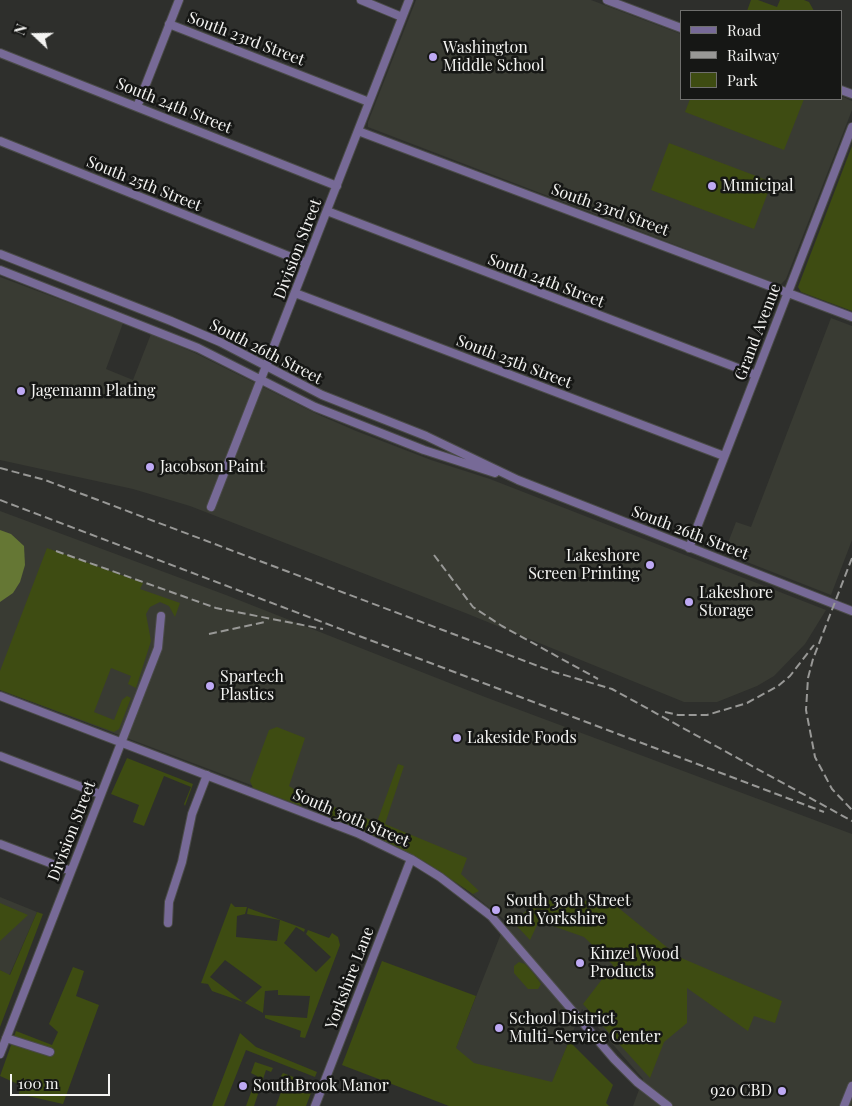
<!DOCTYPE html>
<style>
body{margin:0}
#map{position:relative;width:852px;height:1106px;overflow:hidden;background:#2e2f2c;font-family:"Playfair Display",serif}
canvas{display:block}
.legend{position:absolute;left:680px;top:10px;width:162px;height:90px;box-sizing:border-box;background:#161715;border:1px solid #6f6f6d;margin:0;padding:6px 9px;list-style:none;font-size:15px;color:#f4f4f2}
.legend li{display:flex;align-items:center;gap:10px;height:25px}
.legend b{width:25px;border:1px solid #6f6f6d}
.north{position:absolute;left:10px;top:10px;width:50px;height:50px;-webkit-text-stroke:4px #161715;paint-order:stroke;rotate:291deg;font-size:14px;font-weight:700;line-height:20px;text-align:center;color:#f4f4f2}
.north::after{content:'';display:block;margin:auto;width:18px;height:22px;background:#f4f4f2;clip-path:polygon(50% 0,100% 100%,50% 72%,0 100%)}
.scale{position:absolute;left:10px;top:1074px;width:100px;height:22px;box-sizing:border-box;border:2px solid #f4f4f2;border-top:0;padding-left:6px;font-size:15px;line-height:18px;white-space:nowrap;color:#f4f4f2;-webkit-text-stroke:4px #161715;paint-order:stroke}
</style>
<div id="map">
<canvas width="852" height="1106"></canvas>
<ul class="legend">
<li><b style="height:6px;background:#776a97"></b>Road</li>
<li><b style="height:6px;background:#989896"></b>Railway</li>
<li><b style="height:14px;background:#3e4c12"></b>Park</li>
</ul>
<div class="north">N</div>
<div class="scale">100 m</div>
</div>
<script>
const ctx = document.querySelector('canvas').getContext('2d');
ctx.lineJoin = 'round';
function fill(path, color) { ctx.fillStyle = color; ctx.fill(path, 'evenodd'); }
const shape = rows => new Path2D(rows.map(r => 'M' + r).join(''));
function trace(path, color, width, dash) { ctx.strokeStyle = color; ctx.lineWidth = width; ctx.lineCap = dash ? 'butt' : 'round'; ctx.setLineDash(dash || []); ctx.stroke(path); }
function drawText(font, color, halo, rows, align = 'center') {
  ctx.font = font + ' "Playfair Display",serif'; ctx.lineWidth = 5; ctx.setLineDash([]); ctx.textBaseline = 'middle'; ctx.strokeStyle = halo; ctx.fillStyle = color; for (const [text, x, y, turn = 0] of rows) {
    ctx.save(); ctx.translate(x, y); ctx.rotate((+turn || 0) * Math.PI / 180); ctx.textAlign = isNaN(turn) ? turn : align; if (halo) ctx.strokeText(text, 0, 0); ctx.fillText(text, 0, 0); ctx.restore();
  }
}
fill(shape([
 [416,0,591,0,681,34,681,99,841,99,841,96,852,101,852,110,786,279,780,285,368,127,368,122],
 [0,277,123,323,106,369,133,380,151,334,195,353,317,414,356,431,431,460,490,479,826,610,805,644,774,676,757,686,717,702,684,702,468,614,190,506,133,489,0,460],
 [831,318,852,326,852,540,831,595,724,553,736,522,751,527],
 [0,511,226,595,485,697,852,834,852,1106,633,1106,643,1079,582,1009,543,1106,449,1106,435,1100,506,921,438,867,362,827,0,690],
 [0,897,37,912,9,976,0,970]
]), '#393b33');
fill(shape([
 [751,0,758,0,777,7,780,0,804,0,809,2,814,11,747,11],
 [690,99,804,99,784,150,685,112],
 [669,143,772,182,754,229,651,190],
 [852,146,852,311,801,292,798,287],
 [47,548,143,583,140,589,180,603,175,617,169,606,160,602,150,607,146,614,151,641,136,688,128,684,131,676,111,668,94,712,114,720,122,700,127,696,131,698,119,729,114,732,0,690,0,671],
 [277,727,305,738,289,786,308,798,301,806,253,788,250,781,269,730],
 [127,758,193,784,185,806,184,804,191,787,164,776,144,826,133,822,139,805,111,794],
 [398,764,404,766,385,824,467,858,461,874,479,891,473,894,425,862,353,827,321,814,318,806,320,802,377,822],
 [537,900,610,901,679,957,782,1001,775,1023,754,1016,748,1031,687,988,687,1023,664,1042,650,1078,583,1004,613,965,584,937,539,921,530,940,514,923],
 [0,903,28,915,0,941],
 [231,903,235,907,247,907,245,914,237,916,236,937,277,941,280,920,247,914,248,908,305,929,304,932,296,927,284,943,316,972,331,957,306,934,308,930,329,938,332,933,338,937,340,945,305,1038,300,1037,301,1031,265,1018,265,1015,307,1018,310,996,278,995,278,990,265,991,263,1013,245,1003,262,987,225,960,210,977,243,1002,212,991,208,984,201,983],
 [37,912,43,914,0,1027,0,970,10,975],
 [382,961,476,996,456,1048,474,1063,552,1082,569,1041,613,1085,606,1103,609,1106,449,1106,342,1065],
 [519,962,525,964,534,974,541,984,538,989,528,989,514,973,514,966],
 [73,967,84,971,76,996,99,1005,63,1104,19,1094,20,1085,0,1076,16,1031,52,1045,58,1032,49,1024],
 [240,1033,256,1047,317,1072,315,1077,246,1050,224,1106,212,1106],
 [255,1062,273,1068,271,1072,266,1070,254,1106,246,1106,257,1076,251,1073],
 [283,1073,314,1085,306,1106,276,1106,286,1078,281,1076]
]), '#3e4c12');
fill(shape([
 [0,530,11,534,24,546,25,565,20,582,13,593,0,602]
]), '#657734');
const minor = shape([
 [361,0,402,17],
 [607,0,681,28],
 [169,24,369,102],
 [0,53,337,186],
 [841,90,852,94],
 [137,107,179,0],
 [358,131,852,317],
 [0,141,306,263],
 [327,211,756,375],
 [0,254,171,321,220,342,322,395,426,436,518,480,852,611],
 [0,270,198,348,315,407,424,450,495,473],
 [295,293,724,456],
 [211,507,409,0],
 [689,548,852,127],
 [0,696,357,833,411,859,440,877,491,916,614,1059,637,1082,668,1106],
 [0,756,100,794],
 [0,844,71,871],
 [168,923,169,902,182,862,192,814,207,775],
 [6,1038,50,1052],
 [0,1054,158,648,161,616],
 [315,1106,411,859],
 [844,1106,852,1086]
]);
trace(minor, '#4a4b48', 10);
trace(minor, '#776a97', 8);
trace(shape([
 [0,468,45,480,554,672,612,689,852,821],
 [0,500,824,812],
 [56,551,216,608,323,629],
 [434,555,473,607,502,626,598,679],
 [852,558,813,659,808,678,806,710,815,757,832,789,852,810],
 [209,634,265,622],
 [665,712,678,715,707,715,747,703,778,686,790,676,814,645]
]), '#989896', 2, [8, 4]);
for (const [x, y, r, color] of [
 [433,57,5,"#bea9f4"],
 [712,186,5,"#bea9f4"],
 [21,391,5,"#bea9f4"],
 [150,467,5,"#bea9f4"],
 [650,565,5,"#bea9f4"],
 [689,602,5,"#bea9f4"],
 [210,686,5,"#bea9f4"],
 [457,738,5,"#bea9f4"],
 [496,910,5,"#bea9f4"],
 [580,963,5,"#bea9f4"],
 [499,1028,5,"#bea9f4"],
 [243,1086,5,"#bea9f4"],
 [782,1091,5,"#bea9f4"]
]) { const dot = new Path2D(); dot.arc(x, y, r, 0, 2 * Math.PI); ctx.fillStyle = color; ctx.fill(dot); trace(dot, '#161715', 2); }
drawText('16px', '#f4f4f2', '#161715', [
 ["South 23rd Street",246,39,21],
 ["South 24th Street",174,106,22],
 ["South 25th Street",144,184,22],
 ["South 23rd Street",610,210,20],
 ["Division Street",298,249,-69],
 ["South 24th Street",546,281,21],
 ["Grand Avenue",758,332,-69],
 ["South 26th Street",266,352,27],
 ["South 25th Street",514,362,21],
 ["South 26th Street",690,533,21],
 ["South 30th Street",351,818,23],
 ["Division Street",72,831,-69],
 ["Yorkshire Lane",350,978,-69]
]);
drawText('16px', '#f4f4f2', '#161715', [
 ["Washington",443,48],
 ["Middle School",443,66],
 ["Municipal",722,186],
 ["Jagemann Plating",31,391],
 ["Jacobson Paint",160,467],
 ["Lakeshore",640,556,"right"],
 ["Screen Printing",640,574,"right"],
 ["Lakeshore",699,593],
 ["Storage",699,611],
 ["Spartech",220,677],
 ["Plastics",220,695],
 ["Lakeside Foods",467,738],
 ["South 30th Street",506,901],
 ["and Yorkshire",506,919],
 ["Kinzel Wood",590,954],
 ["Products",590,972],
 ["School District",509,1019],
 ["Multi-Service Center",509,1037],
 ["SouthBrook Manor",253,1086],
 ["920 CBD",772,1091,"right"]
], 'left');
</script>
